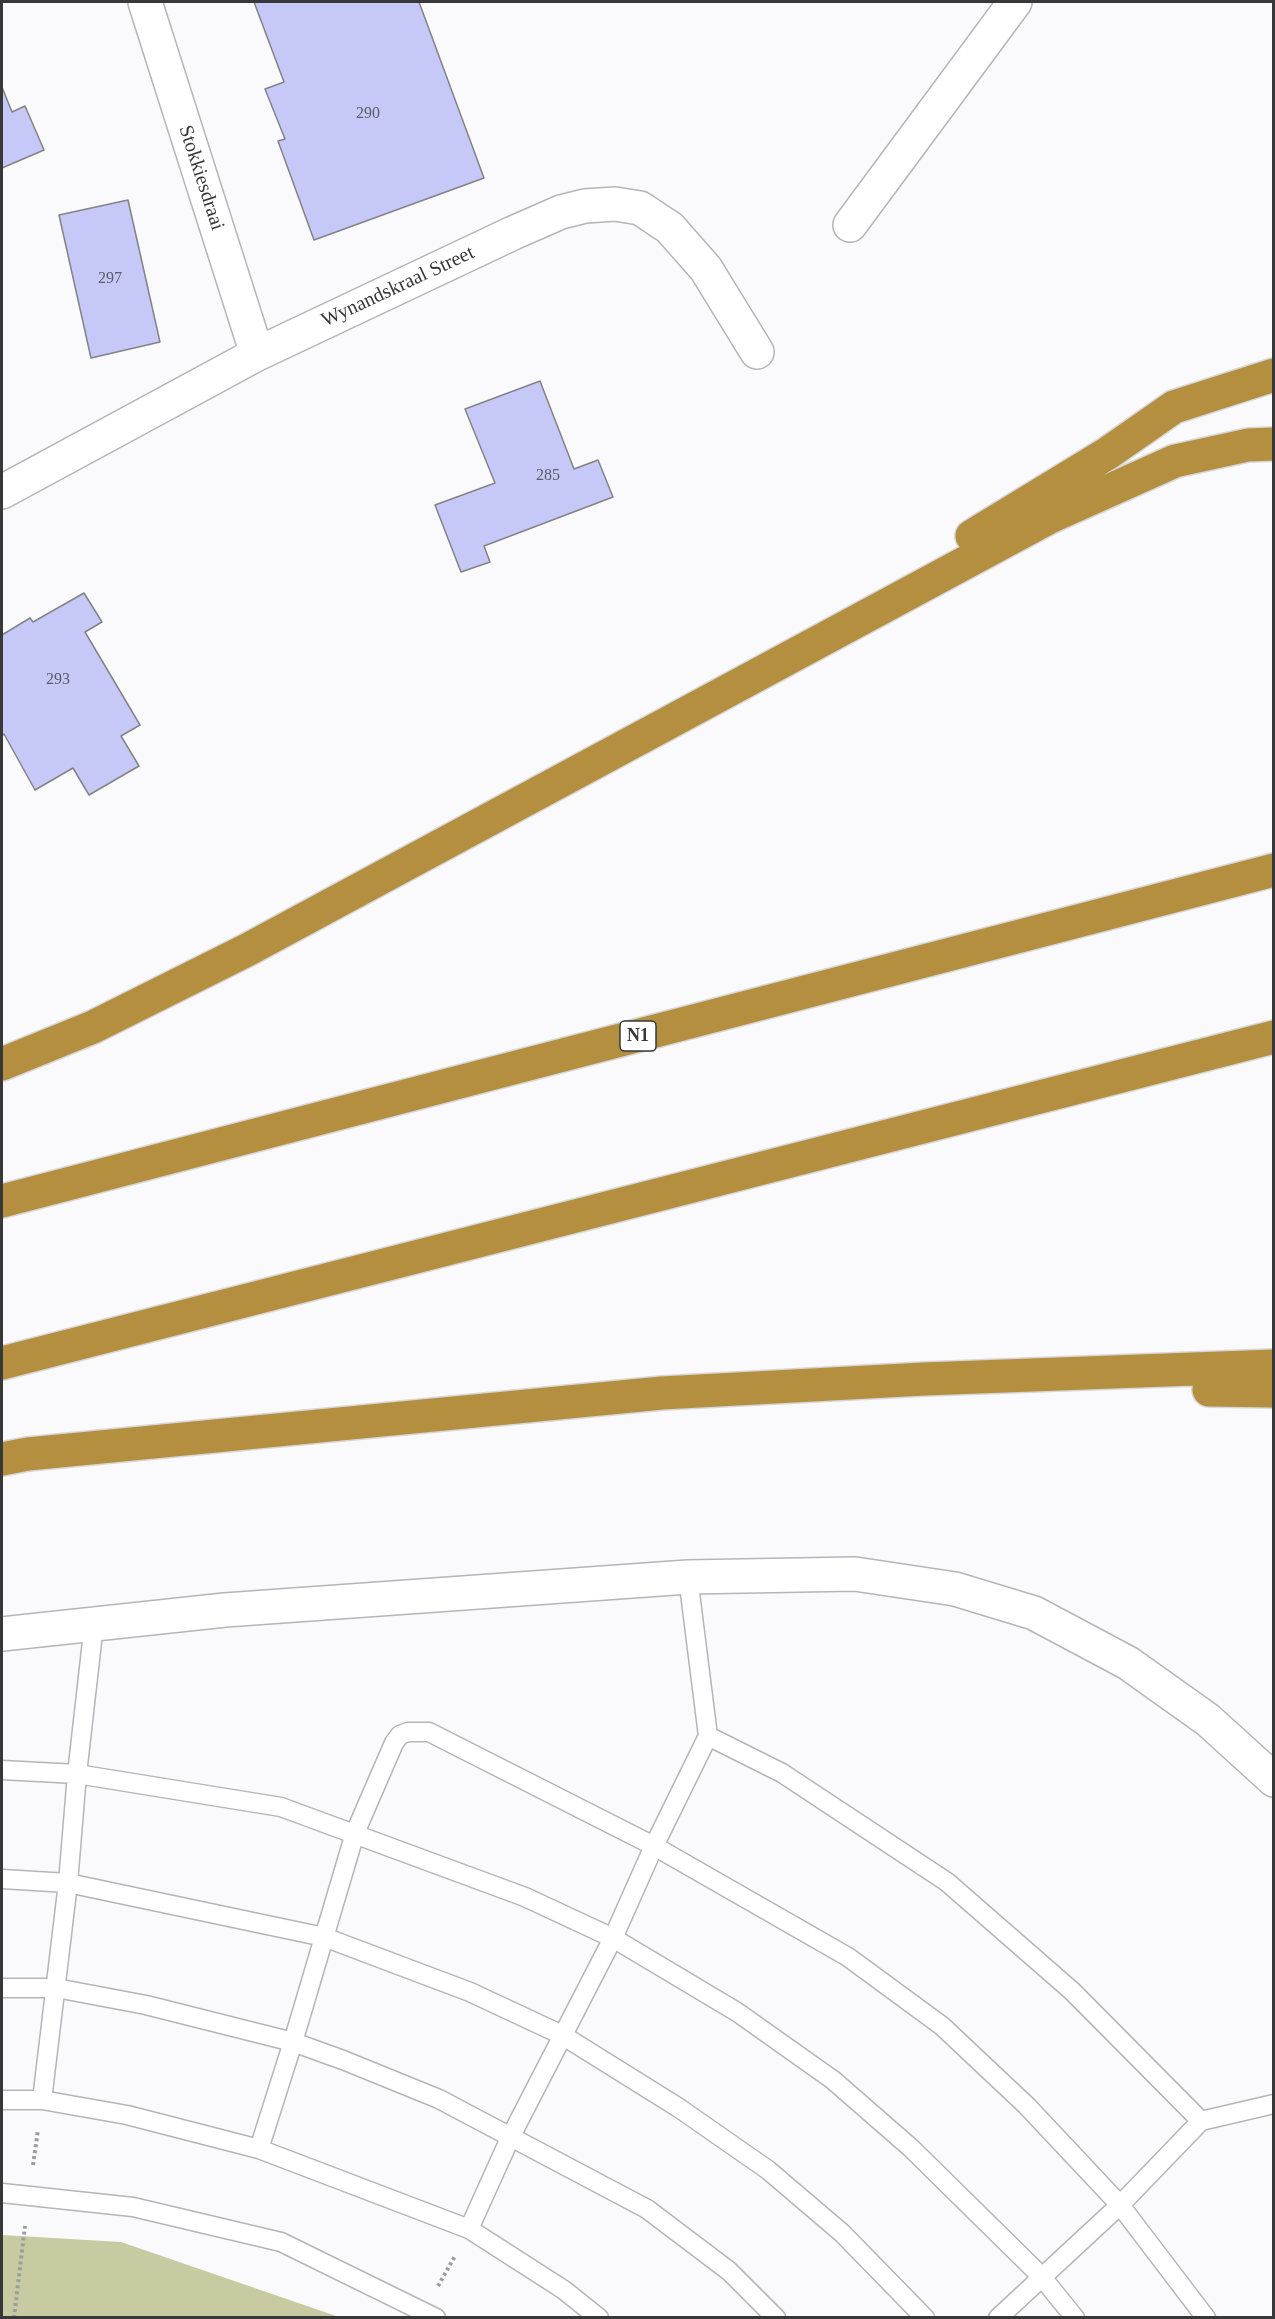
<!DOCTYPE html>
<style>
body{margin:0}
#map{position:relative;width:1275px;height:2319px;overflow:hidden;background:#fafafc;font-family:Georgia,serif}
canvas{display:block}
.frame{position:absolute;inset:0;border:3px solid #383839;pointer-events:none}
</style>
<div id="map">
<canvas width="1275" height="2319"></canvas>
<div class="frame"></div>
</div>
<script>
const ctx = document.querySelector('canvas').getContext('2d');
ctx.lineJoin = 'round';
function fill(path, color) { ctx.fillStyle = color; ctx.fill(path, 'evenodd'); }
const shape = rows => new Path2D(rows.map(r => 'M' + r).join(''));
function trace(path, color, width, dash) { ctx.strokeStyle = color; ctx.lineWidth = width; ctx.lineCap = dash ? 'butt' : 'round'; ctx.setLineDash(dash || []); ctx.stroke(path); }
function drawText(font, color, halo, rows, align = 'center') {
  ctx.font = font + ' Georgia,serif'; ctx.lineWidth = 4.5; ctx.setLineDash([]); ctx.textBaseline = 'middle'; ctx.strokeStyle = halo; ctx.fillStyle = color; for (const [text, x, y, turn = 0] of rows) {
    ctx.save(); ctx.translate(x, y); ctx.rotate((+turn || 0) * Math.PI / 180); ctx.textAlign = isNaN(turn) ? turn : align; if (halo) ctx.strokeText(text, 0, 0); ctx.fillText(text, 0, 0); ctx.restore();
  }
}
fill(shape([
 [2,2235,121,2242,339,2317,2,2317]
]), '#c8cba2');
const building = shape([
 [254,2,419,2,484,178,314,240,278,141,285,139,265,89,284,82,254,2],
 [2,87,12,112,25,106,44,150,2,168,2,87],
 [128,200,160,342,91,358,59,215,128,200],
 [540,381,574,469,598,460,613,497,484,546,490,562,461,572,435,505,495,483,465,409,540,381],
 [84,593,102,622,85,632,140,725,121,736,139,766,89,795,73,768,35,790,4,734,2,736,2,635,30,618,33,622,84,593]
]);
fill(building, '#c6c9f8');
trace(building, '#838385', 1.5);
const service = shape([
 [708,1736,782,1773,947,1882,1072,1991,1201,2121],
 [2,1770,77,1774,281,1807,525,1897,613,1938,737,2012,833,2080,911,2148,1041,2276,1075,2318],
 [2,1879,68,1883,324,1937,470,1992,562,2035,679,2108,768,2170,842,2233,925,2318],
 [2,1988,56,1988,146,2005,293,2042,343,2060,439,2099,647,2209,729,2271,776,2318],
 [2,2100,42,2100,127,2115,259,2149,469,2229,564,2290,599,2318],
 [42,2100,68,1883,77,1774,94,1624],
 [259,2149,293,2042,355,1833,394,1743,400,1735,408,1732,429,1732,654,1846,848,1957,942,2026,1027,2106,1120,2205,1206,2318],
 [2,2193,133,2207,281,2242,436,2318],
 [469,2229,511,2136,613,1938,654,1846,708,1736,688,1577],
 [998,2318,1120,2205,1201,2121,1274,2104]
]);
const minor = shape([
 [145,2,257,354],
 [850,225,1015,2],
 [2,492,257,354,513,233,561,212,585,206,615,204,640,208,670,228,706,269,757,352],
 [2,1634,225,1610,688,1577,855,1574,955,1589,1034,1613,1128,1663,1208,1720,1274,1780]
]);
const motorway = shape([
 [972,536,1108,453,1174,407,1274,375],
 [2,1064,93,1027,247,950,1050,517,1175,461,1248,445,1274,444],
 [2,1201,1274,870],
 [2,1363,1274,1037],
 [1209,1390,1274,1391],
 [2,1459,28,1454,662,1393,924,1379,1274,1366]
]);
trace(service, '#b5b5b7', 21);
trace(minor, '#b5b5b7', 36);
trace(motorway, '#d7d7d7', 36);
trace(shape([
 [33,2165,38,2130],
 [438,2286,455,2256],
 [14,2318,25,2226]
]), '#9d9d9e', 4, [3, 3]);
trace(service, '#fff', 18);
trace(minor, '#fff', 33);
trace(motorway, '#b38f3f', 33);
drawText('16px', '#5c5c69', null, [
 ["290",368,114],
 ["297",110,279],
 ["285",548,476],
 ["293",58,680]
]);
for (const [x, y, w] of [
 [638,1036,36]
]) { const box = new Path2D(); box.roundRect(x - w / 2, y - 15, w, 30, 4.5); ctx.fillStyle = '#fff'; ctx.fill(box); trace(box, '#383839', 1.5); }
drawText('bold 18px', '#383839', null, [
 ["N1",638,1036]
]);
drawText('20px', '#383839', '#fff', [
 ["Stokkiesdraai",201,178,72],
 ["Wynandskraal Street",398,287,-25]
]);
</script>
